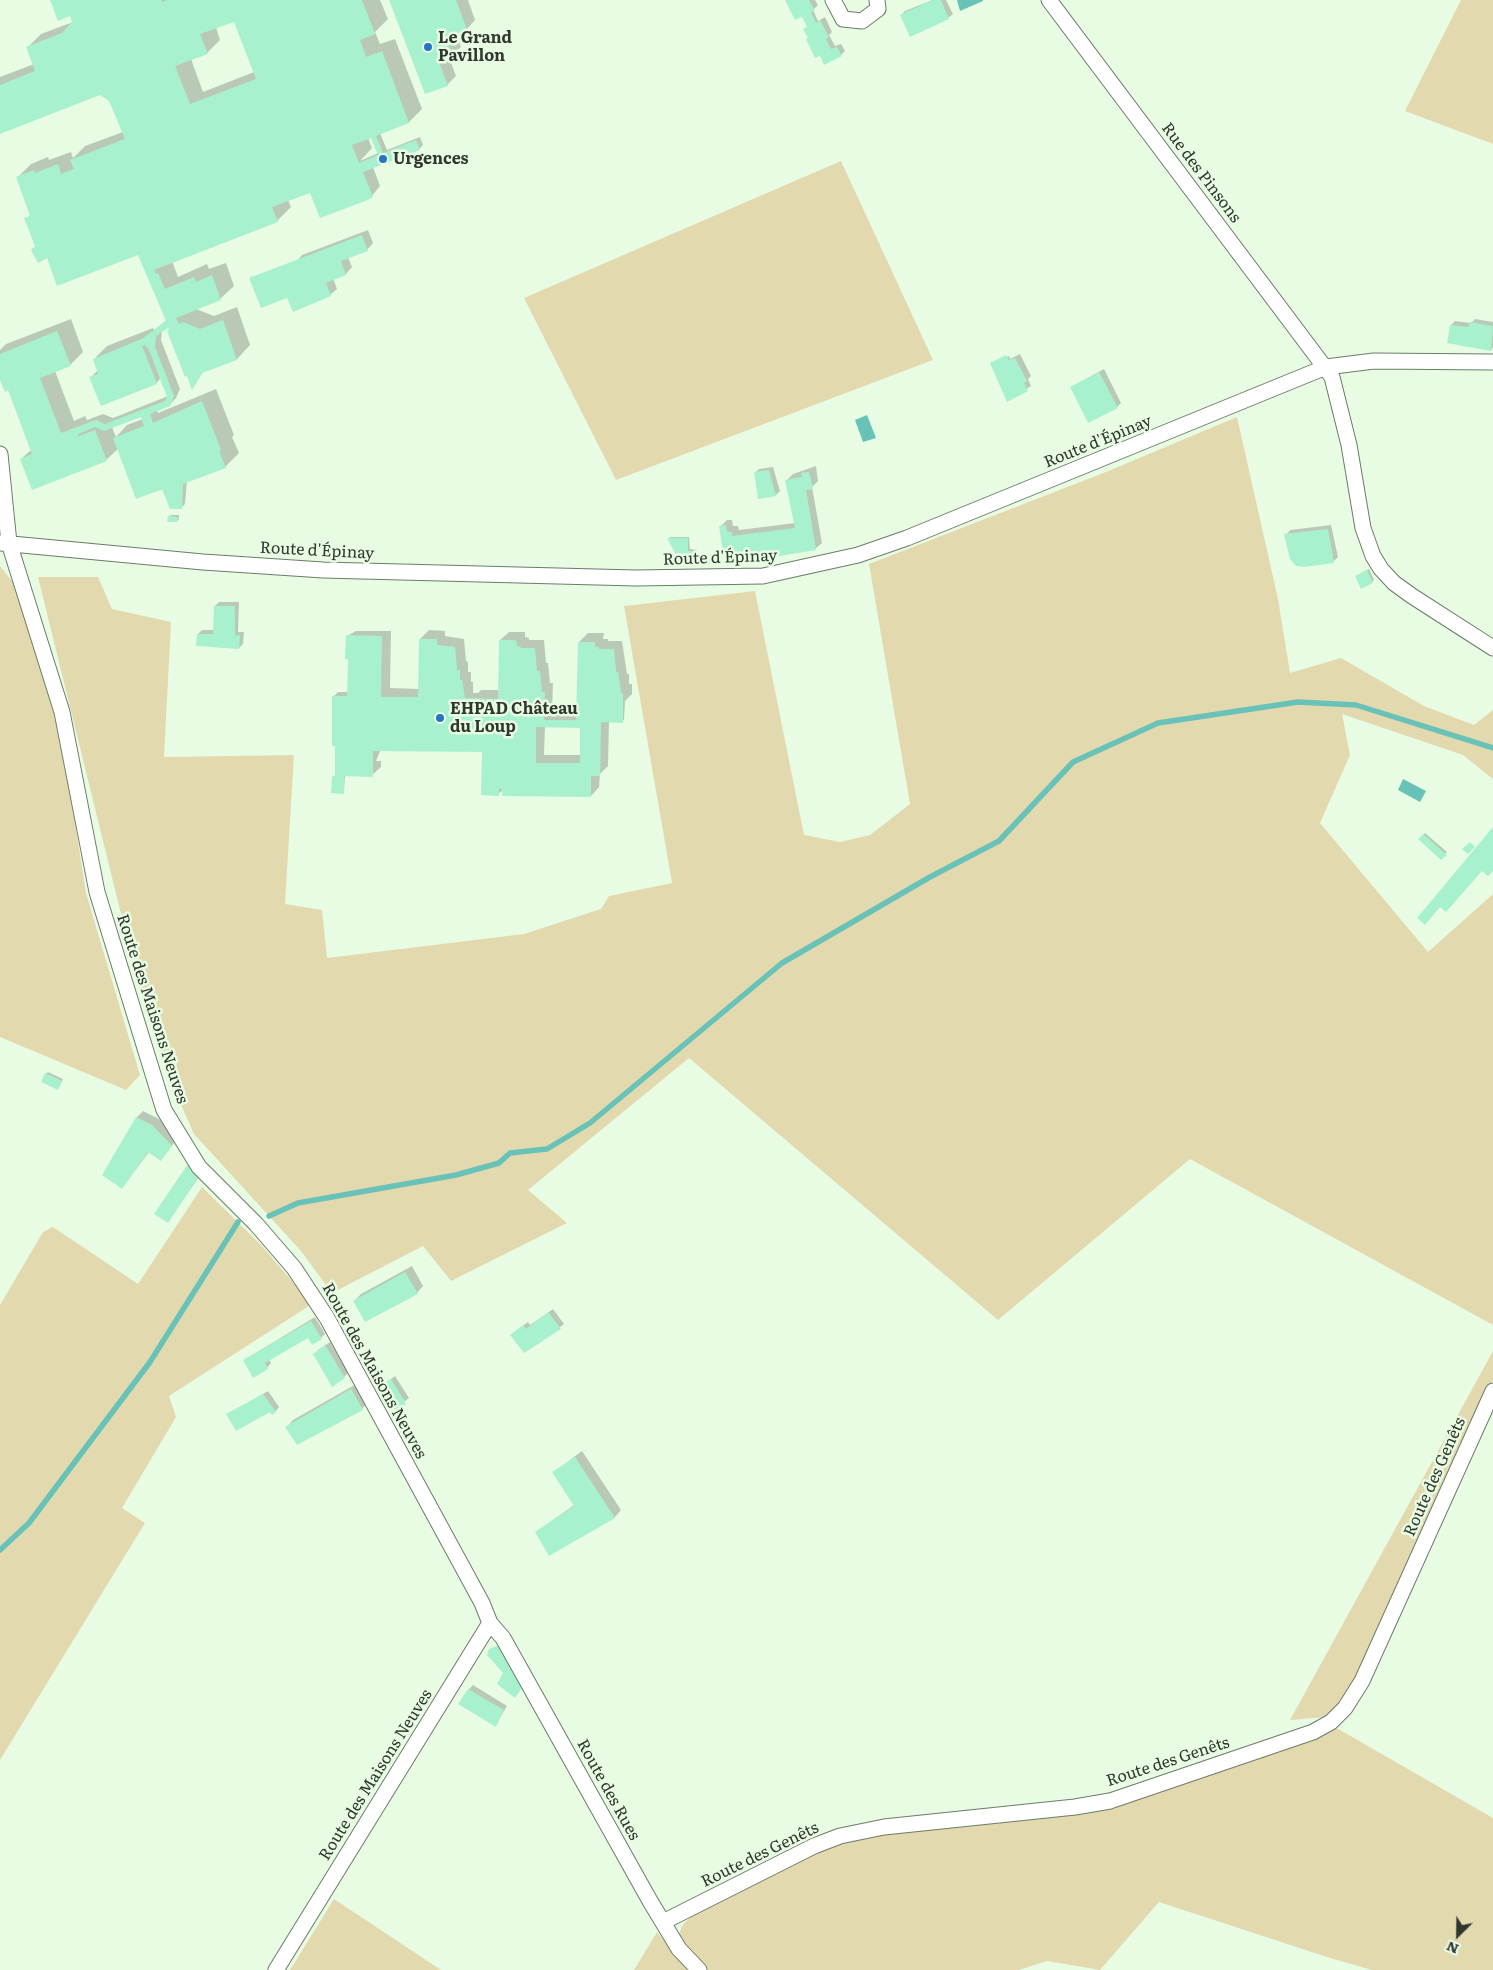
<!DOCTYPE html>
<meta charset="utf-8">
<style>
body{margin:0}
#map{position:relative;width:1493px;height:1970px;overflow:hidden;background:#e8fce4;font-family:Literata,serif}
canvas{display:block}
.north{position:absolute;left:1433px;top:1910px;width:50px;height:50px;-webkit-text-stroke:4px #e8fce4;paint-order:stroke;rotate:203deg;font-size:14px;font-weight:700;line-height:20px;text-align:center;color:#30372e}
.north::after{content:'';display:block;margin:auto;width:18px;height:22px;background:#30372e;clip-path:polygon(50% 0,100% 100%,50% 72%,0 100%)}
</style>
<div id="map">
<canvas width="1493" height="1970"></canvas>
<div class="north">N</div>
</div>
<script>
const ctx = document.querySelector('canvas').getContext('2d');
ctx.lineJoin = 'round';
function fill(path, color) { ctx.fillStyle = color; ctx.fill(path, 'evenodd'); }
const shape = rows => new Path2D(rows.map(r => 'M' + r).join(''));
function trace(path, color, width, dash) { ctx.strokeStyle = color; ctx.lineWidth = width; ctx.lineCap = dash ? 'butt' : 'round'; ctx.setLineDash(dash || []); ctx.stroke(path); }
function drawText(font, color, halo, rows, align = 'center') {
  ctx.font = font + ' Literata,serif'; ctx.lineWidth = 5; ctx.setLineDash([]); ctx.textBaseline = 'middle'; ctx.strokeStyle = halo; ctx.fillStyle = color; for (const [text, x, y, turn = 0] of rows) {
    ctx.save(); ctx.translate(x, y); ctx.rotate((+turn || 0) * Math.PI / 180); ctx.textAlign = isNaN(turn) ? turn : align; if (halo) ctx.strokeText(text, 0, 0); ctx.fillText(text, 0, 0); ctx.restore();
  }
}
fill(shape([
 [1461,0,1493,0,1493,144,1405,111],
 [841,161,933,360,616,480,524,298],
 [1237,417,1278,599,1290,673,1341,658,1424,706,1474,725,1493,710,1493,779,1463,755,1342,714,1350,755,1320,823,1428,952,1493,894,1493,1325,1190,1159,998,1320,689,1058,528,1190,567,1223,451,1281,423,1246,332,1293,301,1251,194,1134,167,1074,139,987,38,577,98,577,112,609,171,622,164,757,294,755,285,904,322,910,327,958,524,934,601,909,609,896,672,883,624,606,755,591,804,835,840,842,870,835,910,804,869,564,1106,472],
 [0,566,19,590,58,714,86,893,140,1075,126,1090,0,1037],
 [202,1187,261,1245,312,1304,169,1396,176,1417,122,1508,145,1523,0,1760,0,1305,43,1232,53,1227,138,1284],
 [1493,1351,1493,1380,1357,1679,1341,1705,1327,1717,1290,1720],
 [1335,1727,1493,1818,1493,1970,1372,1970,1330,1958,1159,1902,1100,1970,1047,1961,1019,1970,708,1970,696,1960,678,1937,682,1926,694,1913,816,1851,862,1836,1043,1814],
 [334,1899,441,1970,290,1970],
 [657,1932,687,1970,634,1970]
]), '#e3d9af');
fill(shape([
 [957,0,983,0,983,1,960,11],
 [867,415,876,438,863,442,855,420],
 [1403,779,1426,791,1420,802,1398,790]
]), '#69c2b7');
fill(shape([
 [52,0,380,0,388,19,375,32,380,44,395,39,422,109,409,122,380,133,387,150,420,137,423,145,419,149,373,167,380,186,372,196,311,191,288,200,291,207,277,221,172,261,178,277,207,264,209,269,226,263,234,286,220,299,196,309,214,316,237,307,250,345,237,359,203,372,193,388,169,326,162,331,161,340,180,389,176,398,169,405,157,410,158,413,216,389,234,435,232,437,239,453,225,467,187,480,185,504,181,508,163,489,137,498,118,449,106,460,21,459,32,449,8,389,0,376,0,350,6,344,71,319,83,352,70,365,55,371,74,421,85,416,87,420,103,414,113,418,168,396,161,378,156,383,91,377,98,370,94,359,107,346,153,328,154,330,167,320,138,253,48,256,36,246,26,219,31,214,18,177,31,164,48,157,49,160,71,152,73,158,85,146,123,132,111,100,101,94,0,132,0,77,34,64,27,48,41,34,73,22,71,15],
 [234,20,254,72,203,92,191,59,207,53,220,40,216,27],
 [376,135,373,138,378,153,360,161,372,148,368,138],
 [141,416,143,419,127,425,116,437,112,427],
 [391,0,468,0,475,20,467,29,456,33,461,47,449,57,456,76,447,85],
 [786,0,815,0,818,5,813,10,818,21,825,17,832,32,829,35,835,46,841,44,845,51,841,55,820,54,809,37,808,26,804,17],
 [932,0,946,0,953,14,948,18,901,15,905,11],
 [368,230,373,243,367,250,348,257,352,267,346,274,333,278,337,289,330,295,288,296,261,306,251,276,253,277,296,262,302,255],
 [1475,319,1493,322,1493,347,1491,350,1451,325,1455,321,1471,323],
 [1020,354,1031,376,1028,379,1031,386,1008,400,992,364,1009,356,1010,359],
 [1104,369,1121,403,1117,407,1071,387],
 [816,466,818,481,812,487,822,543,815,549,726,563,720,527,727,520,732,520,733,526,738,526,739,530,795,523,786,481,793,474],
 [773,467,780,491,776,495,755,473,759,469],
 [171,515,179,515,179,519,177,521,169,516],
 [1331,525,1338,557,1334,561,1286,535,1290,530],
 [670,537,689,537,690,549,697,550,697,561,696,563,669,539],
 [1369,569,1374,580,1372,582,1356,576],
 [219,602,239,602,238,632,244,632,243,644,239,648,198,634,202,630,214,630,215,606],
 [429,630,445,631,445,636,464,639,466,661,468,662,468,672,471,672,471,682,473,682,473,693,478,693,481,690,499,690,500,640,509,632,525,632,525,637,529,638,529,640,544,640,546,663,548,663,550,683,553,683,552,711,578,712,579,642,588,633,604,633,603,639,608,639,608,641,622,641,627,674,629,674,629,684,632,684,632,694,625,701,624,720,609,721,608,766,600,774,599,787,591,796,503,790,498,794,483,750,381,749,376,761,381,761,381,767,372,775,345,775,344,792,333,777,336,775,334,696,338,692,349,692,349,657,347,636,356,631,391,631,390,688,420,689,420,639],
 [545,726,582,726,581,755,544,755],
 [1425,833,1447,852,1441,858,1420,839],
 [48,1072,63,1079,59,1087,46,1074],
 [143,1111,159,1119,178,1138,160,1160,149,1152,122,1188,137,1117],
 [193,1161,203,1171,168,1222,156,1214],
 [412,1266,423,1286,417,1293,354,1301,361,1294],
 [553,1309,564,1324,538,1344,516,1331,528,1322,530,1325],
 [315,1317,325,1334,321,1338,308,1336,269,1359,271,1363,267,1368,244,1360],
 [330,1342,348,1373,344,1377,318,1350],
 [395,1376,409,1398,396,1408,382,1386],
 [358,1383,368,1402,362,1409,287,1427,293,1420],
 [268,1391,279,1407,275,1412,228,1414],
 [582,1451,621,1510,615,1517,549,1554,536,1532,574,1505,554,1472],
 [473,1685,507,1706,496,1725,468,1690]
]), '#0003');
trace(shape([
 [269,1216,298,1203,456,1175,499,1163,510,1153,547,1149,590,1123,782,963,930,877,999,841,1073,762,1158,723,1298,702,1356,705,1493,748],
 [0,1550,29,1523,150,1362,238,1222]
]), '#69c2b7', 5.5);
fill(shape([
 [50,0,161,0,162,2,168,0,362,0,375,34,360,40,366,57,382,51,409,123,376,136,383,153,416,140,420,150,363,172,373,197,368,200,320,218,310,193,272,207,278,222,154,270,156,274,158,273,165,289,194,277,196,282,212,275,221,300,176,318,179,324,183,322,200,329,223,320,237,360,202,373,192,390,187,376,185,377,167,331,169,330,168,328,156,336,155,347,174,396,170,406,150,414,153,423,202,401,221,450,219,451,226,468,183,484,182,509,170,509,162,489,136,499,113,438,144,426,141,417,104,431,95,427,78,434,79,436,95,430,107,461,32,490,20,459,32,454,8,390,5,392,0,380,0,354,57,331,71,366,40,378,61,433,96,420,105,424,165,401,167,397,149,350,145,345,142,346,157,384,101,406,89,377,98,374,93,359,142,339,166,321,138,255,57,286,47,258,38,263,31,250,35,246,24,218,30,216,16,177,34,170,35,173,58,164,61,174,74,169,70,160,125,139,109,101,100,95,0,134,0,85,35,71,26,47,62,33,72,22,70,16,58,21],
 [234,22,256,79,190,104,175,66,208,54,200,34],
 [371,138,378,155,359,163,352,145],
 [389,0,456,0,467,30,446,38,453,57,439,62,448,86,425,94],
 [785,0,809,0,815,11,811,12,816,23,820,20,829,37,826,39,831,49,837,47,842,56,824,65,820,56,815,58,806,39,808,38,803,29,807,27,802,17,795,20],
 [932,0,941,0,949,19,910,37,900,15],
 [362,235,368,251,341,261,346,275,326,283,331,296,293,312,287,298,261,308,249,278],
 [1470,322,1493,326,1491,351,1447,343,1450,325,1468,327],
 [1006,355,1009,360,1015,358,1027,381,1024,383,1028,391,1007,402,990,363],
 [1099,372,1118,408,1088,423,1070,387],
 [769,470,776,496,758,499,754,472],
 [809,472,813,489,806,490,816,550,725,565,719,526,726,525,727,532,732,532,732,536,795,528,785,480,802,477,801,473],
 [168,516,178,517,177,522,167,522],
 [1328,529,1334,563,1304,567,1296,566,1290,559,1284,534],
 [667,538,688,538,688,551,696,551,696,564,681,564],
 [707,559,716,559,716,563,707,564],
 [1367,570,1373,583,1361,589,1355,576],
 [214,606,235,606,235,636,240,635,239,649,196,646,197,634,213,634],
 [346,635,382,636,381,697,418,697,419,639,437,639,437,645,455,647,457,670,460,670,460,680,462,680,465,698,498,699,499,640,516,640,517,646,521,646,520,648,535,648,537,671,540,671,542,692,545,692,544,720,576,720,578,642,595,642,595,647,599,647,599,649,614,649,616,672,618,672,621,693,623,693,623,723,601,722,600,776,591,776,591,797,502,796,502,789,499,789,499,796,481,795,482,752,373,751,373,777,344,776,344,794,331,793,332,776,335,776,335,746,332,746,332,696,347,696,348,659,345,659],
 [536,727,580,728,580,763,536,763],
 [1493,827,1493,871,1488,876,1482,871,1446,912,1440,907,1425,925,1417,918],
 [1423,834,1447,855,1441,860,1418,839],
 [1470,842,1475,847,1468,854,1462,849],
 [45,1073,62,1081,58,1090,41,1082],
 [136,1117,152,1125,172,1146,161,1161,148,1152,122,1189,102,1175],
 [188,1164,199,1176,168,1223,154,1214],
 [405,1272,418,1294,365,1322,353,1301],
 [548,1312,561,1329,524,1353,510,1335,523,1325,526,1329],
 [311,1321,322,1339,312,1345,308,1338,265,1363,268,1369,253,1378,243,1360],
 [325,1345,345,1378,332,1387,313,1354],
 [391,1379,406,1404,395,1410,380,1385],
 [351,1389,363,1410,297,1445,285,1427],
 [263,1394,276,1412,272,1415,270,1412,236,1431,226,1414],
 [575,1457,615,1518,549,1556,535,1532,574,1506,552,1472],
 [502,1644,526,1687,523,1691,521,1689,515,1698,497,1684,503,1673,487,1655,489,1649],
 [468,1689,504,1710,496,1727,458,1704]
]), '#a8f1ce');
const minor = shape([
 [833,0,843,19,862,21,878,9,877,0],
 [1049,0,1332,377,1349,445,1363,528,1373,556,1381,569,1394,583,1412,596,1493,648],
 [0,454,9,543,62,712,97,892,164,1110,199,1167,256,1224,294,1268,327,1318,482,1603,490,1623,276,1970],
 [1,543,203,562,323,570,636,578,763,576,858,555,907,538,1326,367,1374,361,1493,362],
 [490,1623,503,1638,650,1901,679,1949,699,1970],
 [663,1922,814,1846,840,1836,884,1827,1075,1807,1110,1801,1313,1732,1331,1722,1345,1708,1362,1681,1493,1391]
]);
trace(minor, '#6b7c68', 17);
trace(minor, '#fff', 15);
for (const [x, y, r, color] of [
 [428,47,5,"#2873c3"],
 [383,159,5,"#2873c3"],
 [440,718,5,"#2873c3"]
]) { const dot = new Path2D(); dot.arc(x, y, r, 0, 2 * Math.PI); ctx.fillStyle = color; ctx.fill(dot); trace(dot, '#e8fce4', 2); }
drawText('bold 16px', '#30372e', '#e8fce4', [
 ["Le Grand",438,38],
 ["Pavillon",438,56],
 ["Urgences",393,159],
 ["EHPAD Château",450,709],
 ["du Loup",450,727]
], 'left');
drawText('16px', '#30372e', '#e8fce4', [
 ["Rue des Pinsons",1201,173,53],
 ["Route d'Épinay",1098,442,-22],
 ["Route d'Épinay",317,551,3],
 ["Route d'Épinay",720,558,-2],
 ["Route des Maisons Neuves",152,1009,72],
 ["Route des Maisons Neuves",374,1371,61],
 ["Route des Genêts",1435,1477,-66],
 ["Route des Genêts",1168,1762,-18],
 ["Route des Maisons Neuves",376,1775,-58],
 ["Route des Rues",608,1790,61],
 ["Route des Genêts",760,1855,-26]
]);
</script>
